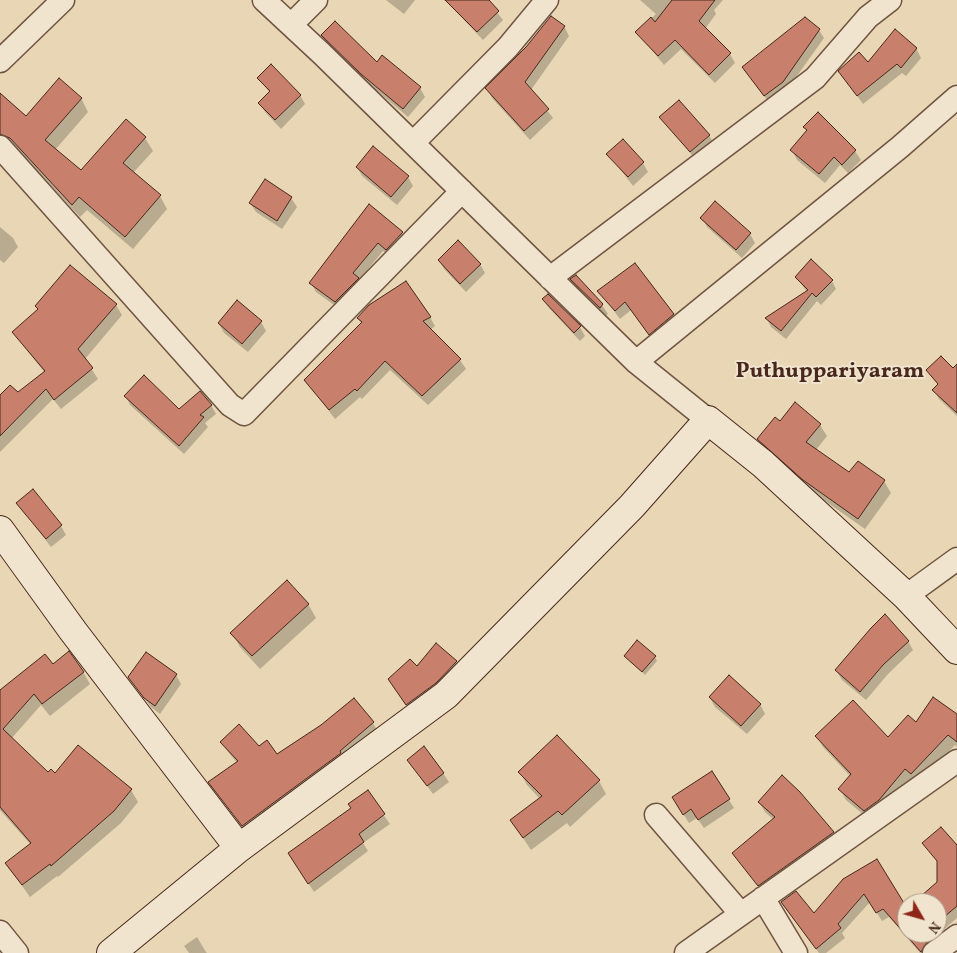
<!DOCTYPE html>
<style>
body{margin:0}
#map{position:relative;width:957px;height:953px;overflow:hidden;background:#e8d6b4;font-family:Vollkorn,serif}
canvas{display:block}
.north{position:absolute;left:897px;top:893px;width:50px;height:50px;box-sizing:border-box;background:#f0e4ce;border:1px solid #ad9987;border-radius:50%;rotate:128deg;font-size:14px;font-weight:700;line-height:20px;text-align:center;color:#48281c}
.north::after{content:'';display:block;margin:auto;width:18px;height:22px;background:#8f2418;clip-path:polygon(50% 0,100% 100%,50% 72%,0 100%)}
</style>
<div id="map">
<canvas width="957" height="953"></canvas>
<div class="north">N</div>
</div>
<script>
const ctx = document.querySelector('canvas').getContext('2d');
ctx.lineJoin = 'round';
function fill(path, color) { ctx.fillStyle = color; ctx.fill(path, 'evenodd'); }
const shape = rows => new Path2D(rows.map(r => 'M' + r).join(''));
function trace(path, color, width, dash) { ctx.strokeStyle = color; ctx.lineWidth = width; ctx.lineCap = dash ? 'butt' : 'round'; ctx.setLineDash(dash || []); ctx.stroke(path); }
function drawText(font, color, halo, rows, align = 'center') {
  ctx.font = font + ' Vollkorn,serif'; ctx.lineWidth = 4; ctx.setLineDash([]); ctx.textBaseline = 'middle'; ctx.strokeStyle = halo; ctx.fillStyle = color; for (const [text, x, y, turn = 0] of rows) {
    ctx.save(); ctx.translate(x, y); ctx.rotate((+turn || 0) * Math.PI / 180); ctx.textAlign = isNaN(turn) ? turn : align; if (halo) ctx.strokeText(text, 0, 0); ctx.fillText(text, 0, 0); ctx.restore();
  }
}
fill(shape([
 [386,0,415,0,404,14],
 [445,0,487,0,503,20,483,40],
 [640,0,723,0,714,10,716,14,705,29,730,54,735,63,715,83,681,49,664,65,637,32,656,14],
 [564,26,569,36,531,90,553,118,530,140,492,98,487,89],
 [819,30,824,38,787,90,770,104,743,67],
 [323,36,420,88,425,97,408,117,368,83,328,45],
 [916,48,921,58,906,76,902,73,863,104,840,72],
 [258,78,300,95,305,104,281,129,265,112,259,103,270,93],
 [0,95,26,118,81,98,88,112,55,150,81,172,145,138,153,151,133,173,160,196,167,209,133,249,87,210,80,217,19,151,0,136],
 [818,114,855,151,861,160,848,173,840,165,825,183,797,160,792,150,807,131,805,127],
 [661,118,709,135,714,144,696,160],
 [608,154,643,163,648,172,633,186],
 [357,167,408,177,413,186,397,205,362,176],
 [291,198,297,207,282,229,256,212,250,203],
 [369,205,402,233,407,242,392,258,383,251,359,280,363,287,341,310,316,292,311,283],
 [702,218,750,234,755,243,742,258,707,227],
 [0,227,13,238,18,247,4,263,0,260],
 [439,260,480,264,485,273,466,292,444,269],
 [576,277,602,305,608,314,605,316,577,288,572,279],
 [796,277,832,281,836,289,821,305,817,301,786,339,771,327,767,319,807,292],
 [599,291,672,315,677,324,654,342,631,310,620,319],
 [543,299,580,327,585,336,580,341,549,308],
 [116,305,122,315,85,359,98,379,61,409,53,399,0,452,0,397,18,394,45,373,13,333,38,310,36,307],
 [430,317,435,326,430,330,460,360,466,369,428,405,390,370,362,399,360,397,335,419,306,381,362,324,358,318],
 [261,322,266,331,248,352,224,333,219,324],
 [927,370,957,373,957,416,939,399,934,390,938,385],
 [126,396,179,411,211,405,216,414,205,423,208,427,184,454,130,405],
 [795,404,820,425,827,436,816,450,849,474,884,481,891,493,865,529,811,491,765,451,758,439,780,423],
 [17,503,61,526,66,535,51,547],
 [308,604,316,618,260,669,240,647,232,633],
 [908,641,913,650,888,674,866,700,842,680,836,670],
 [436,645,456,662,462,671,412,713,395,688],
 [625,656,655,657,657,661,645,675],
 [53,666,83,672,90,684,50,716,41,705,11,739,48,774,131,790,138,802,121,823,58,877,57,876,30,897,6,863,31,845,0,810,0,691],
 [176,675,181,684,160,714,151,707,129,677],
 [710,698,760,704,765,714,747,734,715,707],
 [957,716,957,747,955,745,918,784,912,779,884,811,871,821,846,800,840,789,850,776,823,747,817,736,888,739],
 [373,723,379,734,249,837,210,782,237,763,221,743,259,747,276,756],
 [408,760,443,773,449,782,433,794],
 [520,772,599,781,606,794,570,827,567,823,531,850,511,820,540,799,527,785],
 [367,792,390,824,363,843,368,851,314,892,295,863],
 [800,792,838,842,765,894,734,853,774,820,765,812,759,802],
 [729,800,734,808,704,828,697,818,689,823,679,807],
 [924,843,957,847,957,918,927,944,930,953,920,953,889,917,882,921,870,902,842,933,845,938,826,953,819,953,782,902,814,915,844,880,907,909,907,933,937,933,937,903,914,903,947,874],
 [197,937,206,952,207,953,189,953,187,950,184,946]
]), '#0003');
const building = shape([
 [445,0,489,0,499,11,477,32,445,0],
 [672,0,715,0,699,21,731,53,709,75,675,40,658,56,635,32,651,17,655,22,672,0],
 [551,16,565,26,525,82,549,109,524,131,485,88,526,47,551,16],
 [805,17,820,29,783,82,764,96,742,67,805,17],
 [335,21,377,62,382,55,421,87,403,109,361,74,321,35,335,21],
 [895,29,917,48,901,68,897,64,857,96,838,71,859,52,868,62,895,29],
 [271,64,301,95,275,120,258,103,270,91,257,78,271,64],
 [59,78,82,98,45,140,81,170,126,119,146,137,123,163,161,195,125,237,79,197,72,205,10,138,0,134,0,93,26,116,59,78],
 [679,100,710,135,690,152,659,117,679,100],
 [818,112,856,150,842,165,834,157,819,174,790,150,807,130,803,127,818,112],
 [623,139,644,162,628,177,606,154,623,139],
 [373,146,409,176,391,197,356,167,373,146],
 [265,179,292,197,277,221,249,203,265,179],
 [715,201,751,233,736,250,700,218,715,201],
 [369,204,403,232,386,250,378,243,353,273,359,278,335,302,309,283,369,204],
 [458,240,481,264,460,284,438,260,458,240],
 [811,259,833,280,816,297,812,293,781,331,765,318,808,290,795,277,811,259],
 [635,263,674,314,649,335,625,302,615,311,597,291,635,263],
 [70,265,117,304,78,349,93,368,54,400,46,389,0,436,0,395,10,385,18,392,45,371,12,332,38,309,35,306,70,265],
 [576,275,603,304,600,308,570,279,576,275],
 [406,281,431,317,423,321,461,359,422,396,385,361,357,391,355,389,329,410,304,380,362,322,357,318,369,305,406,281],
 [548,294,581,326,574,333,542,299,548,294],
 [237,300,262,321,242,344,218,323,237,300],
 [941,356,953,368,957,364,957,413,932,390,938,384,926,370,941,356],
 [144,375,179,409,200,391,212,405,200,415,204,417,179,446,124,396,144,375],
 [795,402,821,424,806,442,849,472,858,461,885,480,858,519,803,480,757,439,775,417,780,421,795,402],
 [33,489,62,525,46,539,16,503,33,489],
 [287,580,309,604,252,656,230,633,287,580],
 [885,614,909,641,883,665,860,692,835,670,871,628,885,614],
 [637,640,656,656,642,672,624,656,637,640],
 [436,643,457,661,436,683,406,705,388,679,410,659,417,666,436,643],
 [69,651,84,672,42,704,34,694,3,729,48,772,51,769,55,773,78,745,132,789,114,811,51,866,50,864,22,885,5,863,31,843,0,807,0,690,45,654,53,664,69,651],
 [146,652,177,674,155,706,144,698,128,677,146,652],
 [729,675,761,704,741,726,709,697,729,675],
 [933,697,957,714,957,742,948,735,911,774,905,769,879,800,864,811,838,789,851,774,815,736,853,700,888,737,908,715,916,722,933,697],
 [354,698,374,722,340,751,341,753,242,826,208,782,238,761,220,742,239,724,259,746,267,740,277,754,321,725,354,698],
 [557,735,600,780,562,815,558,811,523,838,510,820,542,796,518,772,557,735],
 [424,746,444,773,427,786,407,760,424,746],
 [712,771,730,799,698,820,691,809,683,815,672,797,712,771],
 [782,775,800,792,834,832,758,886,732,853,775,817,758,802,782,775],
 [368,790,385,814,359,834,364,842,308,884,288,853,351,808,348,804,368,790],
 [941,827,957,845,957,906,937,923,937,903,913,903,937,882,937,861,922,843,941,827],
 [877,859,907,908,907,933,925,933,923,935,927,942,921,952,883,909,876,913,864,894,838,924,841,928,816,949,781,902,796,891,814,913,843,879,877,859]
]);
fill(building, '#c8806c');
trace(building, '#48281c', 1);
const street = shape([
 [264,0,322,54,636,362,708,420],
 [291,25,316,0],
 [0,61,63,0],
 [413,143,508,47,547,0],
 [0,147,230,405,244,414,462,191],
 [550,278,815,78,868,17,890,0],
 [636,362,900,147,957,97],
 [906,596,957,559],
 [656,815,741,914],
 [763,898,796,953],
 [0,932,17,953],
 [686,953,957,761],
 [934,953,957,936]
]);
const secondary = shape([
 [0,530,73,631,239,848,446,695,632,506,708,420,763,464,906,596,957,650],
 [111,953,239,848]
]);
trace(street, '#705442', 25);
trace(secondary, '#48281c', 30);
trace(street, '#f0e4ce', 22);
trace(secondary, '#f0e4ce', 28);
drawText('bold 22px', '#48281c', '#f0e4ce', [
 ["Puthuppariyaram",830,373]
]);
</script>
